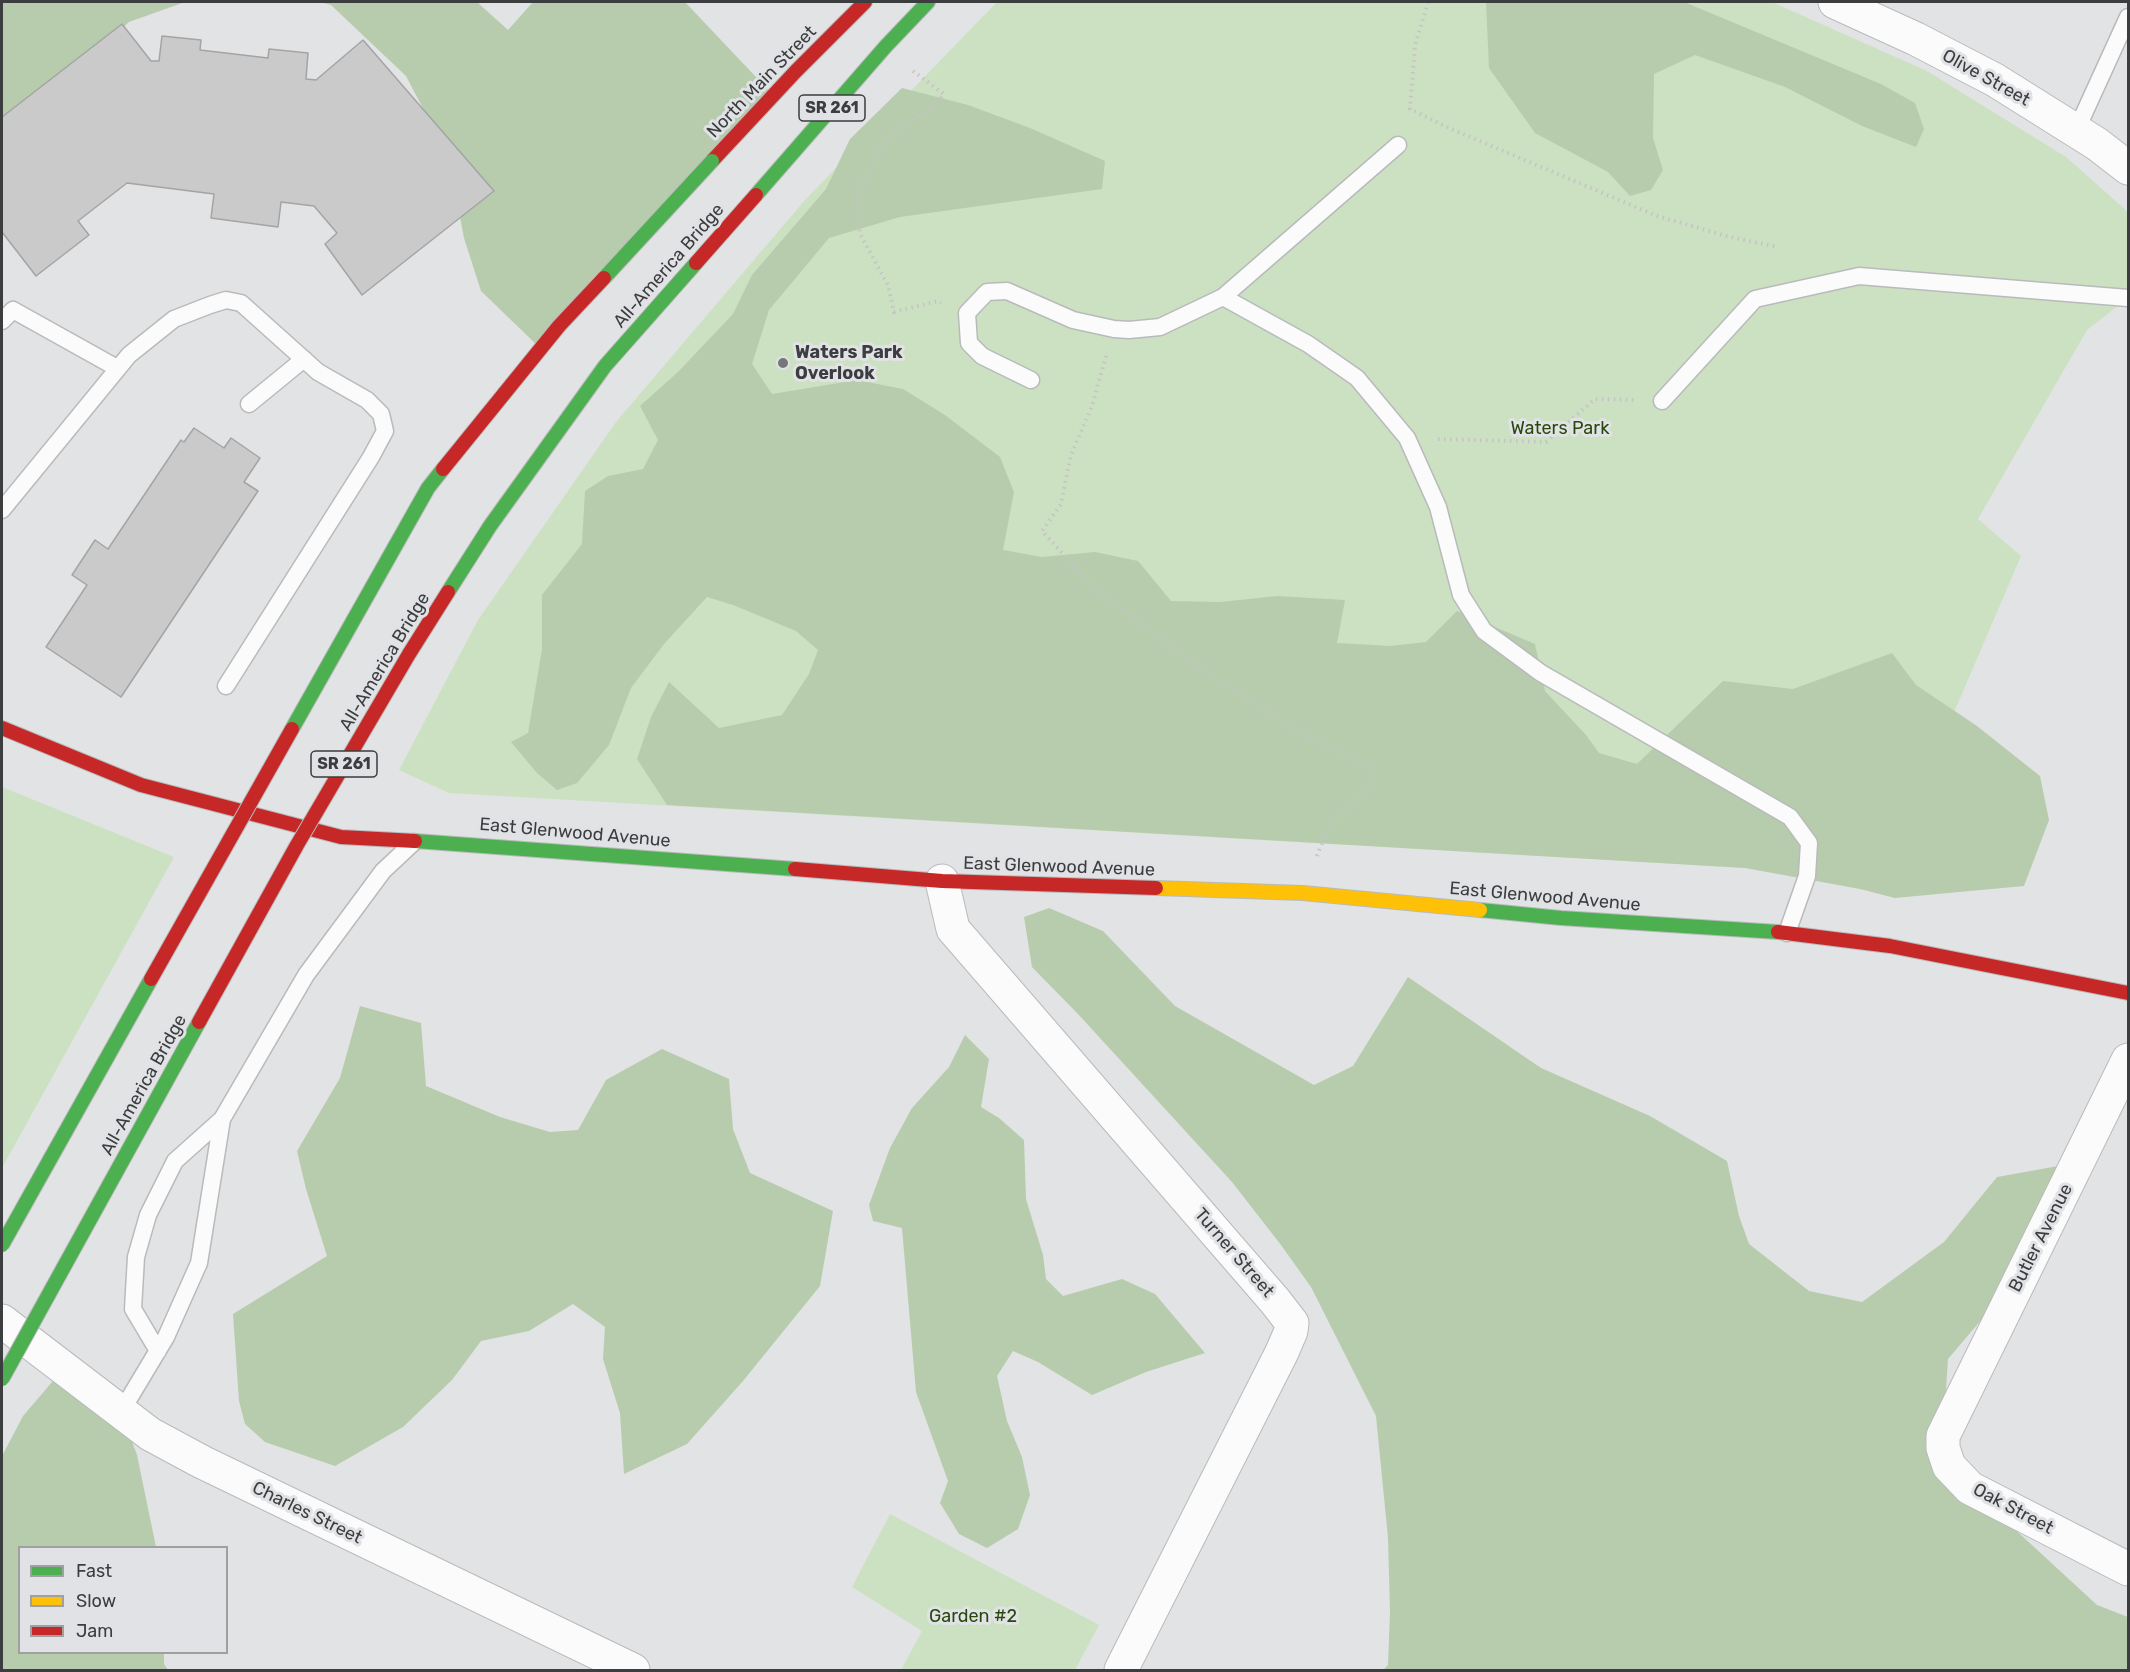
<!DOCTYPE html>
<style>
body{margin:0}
#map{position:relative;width:2130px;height:1672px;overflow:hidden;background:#e2e3e4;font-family:Rubik,sans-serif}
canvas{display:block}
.frame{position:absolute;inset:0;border:3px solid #3c3d3e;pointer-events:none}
.legend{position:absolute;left:18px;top:1546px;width:210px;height:108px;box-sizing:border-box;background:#e1e2e5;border:2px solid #9fa0a2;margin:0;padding:8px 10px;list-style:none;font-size:18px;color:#3c3d3e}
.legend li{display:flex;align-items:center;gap:12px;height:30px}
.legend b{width:30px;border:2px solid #9fa0a2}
</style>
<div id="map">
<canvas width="2130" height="1672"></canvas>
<div class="frame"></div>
<ul class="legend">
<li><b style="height:8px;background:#4caf50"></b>Fast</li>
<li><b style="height:8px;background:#ffc107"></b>Slow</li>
<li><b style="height:8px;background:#c62828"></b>Jam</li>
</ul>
</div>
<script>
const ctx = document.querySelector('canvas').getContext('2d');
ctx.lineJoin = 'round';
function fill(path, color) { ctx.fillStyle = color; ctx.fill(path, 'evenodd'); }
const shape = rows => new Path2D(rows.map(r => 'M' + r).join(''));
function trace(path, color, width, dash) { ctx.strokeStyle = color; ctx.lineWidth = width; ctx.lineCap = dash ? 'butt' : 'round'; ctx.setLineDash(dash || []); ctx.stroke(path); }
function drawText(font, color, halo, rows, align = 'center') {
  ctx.font = font + ' Rubik,sans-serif'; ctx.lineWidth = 6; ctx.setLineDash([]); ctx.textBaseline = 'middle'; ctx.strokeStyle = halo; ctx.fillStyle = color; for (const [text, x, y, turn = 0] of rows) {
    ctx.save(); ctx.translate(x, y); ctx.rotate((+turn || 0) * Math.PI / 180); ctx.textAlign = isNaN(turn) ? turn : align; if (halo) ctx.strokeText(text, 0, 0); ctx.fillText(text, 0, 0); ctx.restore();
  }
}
fill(shape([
 [997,2,1772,2,1927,71,2066,157,2128,212,2128,298,2087,330,1978,519,2021,556,1884,876,449,793,399,770,478,620,616,422,805,200],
 [2,787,174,857,2,1168],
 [890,1514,1099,1625,1075,1670,901,1670,922,1631,852,1587]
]), '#cce1c2');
fill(shape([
 [2,2,185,2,129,22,91,57,2,126],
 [320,2,477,2,508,30,533,2,685,2,773,95,541,349,481,291,464,238,449,158,406,76,331,5],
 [1486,2,1684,2,1881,84,1915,103,1924,129,1916,147,1862,126,1785,87,1695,55,1654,74,1653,138,1663,170,1651,190,1630,196,1608,172,1535,133,1489,68],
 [902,88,968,105,1030,128,1105,161,1102,189,900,217,829,238,769,310,752,364,772,394,857,380,903,389,945,415,1000,457,1014,492,1003,550,1042,557,1095,552,1138,561,1171,601,1220,602,1277,596,1345,600,1337,643,1390,646,1426,642,1457,611,1535,644,1545,691,1586,735,1599,753,1637,764,1723,681,1793,689,1892,653,1916,685,1977,726,2040,776,2049,820,2024,886,1895,898,1860,889,1745,868,667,805,637,759,651,717,669,682,719,728,782,715,809,674,818,650,796,631,733,605,707,597,664,644,631,688,609,745,577,783,557,790,537,773,511,742,528,733,542,649,542,595,582,544,585,491,608,476,643,469,658,440,640,406,678,372,733,314,752,275,826,189,850,139],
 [1049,908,1103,931,1175,1006,1314,1085,1353,1066,1408,977,1541,1068,1650,1116,1727,1161,1739,1216,1749,1244,1809,1291,1862,1302,1944,1242,1997,1177,2064,1165,1993,1306,1948,1359,1943,1436,1970,1488,2097,1605,2128,1617,2128,1670,1383,1670,1388,1665,1390,1612,1388,1538,1376,1416,1311,1287,1281,1245,1232,1182,1078,1014,1032,967,1024,917],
 [360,1006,421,1023,426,1086,500,1117,550,1132,578,1130,606,1080,662,1049,729,1079,733,1129,750,1173,833,1211,820,1286,743,1381,687,1444,624,1474,620,1413,603,1359,605,1327,573,1304,529,1331,481,1341,452,1380,403,1427,335,1466,265,1442,245,1424,239,1401,233,1314,327,1256,306,1189,297,1151,340,1078],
 [965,1035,989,1059,981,1107,999,1118,1024,1140,1026,1199,1043,1255,1046,1279,1063,1296,1122,1279,1155,1294,1205,1353,1146,1372,1092,1395,1038,1362,1013,1351,997,1376,1007,1421,1022,1457,1030,1495,1018,1529,987,1548,959,1534,940,1503,948,1481,916,1392,902,1228,873,1221,869,1205,890,1148,912,1108,949,1067],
 [64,1368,121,1412,137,1455,156,1547,20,1548,20,1652,164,1653,164,1664,168,1670,2,1670,2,1456,23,1416]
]), '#b7ccad');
const building = shape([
 [122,24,151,61,159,61,162,36,201,40,200,50,268,58,269,49,308,53,306,79,316,80,363,40,494,191,362,295,325,244,337,233,314,206,281,202,278,227,211,218,214,194,127,183,78,221,89,235,36,276,2,232,2,117,122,24],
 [194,428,224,448,231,438,260,458,244,482,258,491,121,697,46,647,87,585,72,575,95,540,108,549,181,440,184,442,194,428]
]);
fill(building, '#cacaca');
trace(building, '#a4a4a4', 1.5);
const lane = shape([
 [2076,131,2128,17],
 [1223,297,1308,344,1357,378,1407,438,1438,507,1461,595,1484,631,1541,673,1790,817,1809,843,1807,876,1787,933],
 [2,321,13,310,117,368],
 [1031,380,982,356,969,343,967,313,987,292,1007,291,1073,320,1114,329,1129,330,1160,327,1223,297,1398,145],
 [1662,401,1755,299,1859,276,2128,298],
 [249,404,304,359],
 [2,510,129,355,174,319,210,305,226,300,241,303,318,372,367,400,381,414,385,431,371,457,226,686],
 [222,1119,306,975,383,871,414,842],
 [121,1412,166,1337,199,1263,222,1119,175,1161,148,1215,136,1257,133,1309,158,1351]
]);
const street = shape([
 [1835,2,1916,39,1995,80,2097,144,2128,168],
 [942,881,953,929,1275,1301,1292,1323,1291,1331,1282,1352,1121,1670],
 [2128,1060,1943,1436,1943,1448,1949,1466,1970,1488,2128,1569],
 [2,1321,150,1434,202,1462,633,1670]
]);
const fast = shape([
 [756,195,886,46,928,2],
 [415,841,795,869],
 [1480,910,1561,918,1778,932]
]);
const slow = shape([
 [1156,888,1303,893,1480,910]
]);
const jam = shape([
 [712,161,796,71,865,2],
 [2,728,141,785,341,837,415,841],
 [795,869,942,881,1156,888],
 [1778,932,1890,946,2128,993]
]);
trace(lane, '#b9babb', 19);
trace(street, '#b9babb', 35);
trace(fast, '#b9babb', 16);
trace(slow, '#b9babb', 16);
trace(jam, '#b9babb', 16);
trace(shape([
 [1428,2,1415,45,1410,109,1449,128,1657,216,1730,237,1778,247],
 [913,71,944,94,931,109,893,132,882,147,860,190,857,204,860,234,888,285,894,312,938,301,941,303],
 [1106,356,1092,406,1071,455,1061,504,1042,531,1098,592,1203,670,1297,731,1354,757,1369,767,1371,783,1360,799,1341,813,1327,831,1316,858],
 [1438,439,1546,442,1595,399,1636,400]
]), '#c4c4c5', 4, [1.5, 4.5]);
trace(lane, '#fbfbfb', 16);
trace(street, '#fbfbfb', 33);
trace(fast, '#4caf50', 14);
trace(slow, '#ffc107', 14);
trace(jam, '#c62828', 14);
const fastBridge = shape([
 [604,278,712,161],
 [448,592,490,526,605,366,696,263],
 [292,729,428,488,443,469],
 [2,1245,151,979],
 [2,1379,199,1022]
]);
const jamBridge = shape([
 [696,263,756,195],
 [443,469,559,326,604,278],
 [151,979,292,729],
 [199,1022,297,845,409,654,448,592]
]);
trace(fastBridge, '#b9babb', 16, []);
trace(jamBridge, '#b9babb', 16, []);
trace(fastBridge, '#4caf50', 14);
trace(jamBridge, '#c62828', 14);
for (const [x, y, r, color] of [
 [783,363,6,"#767778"]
]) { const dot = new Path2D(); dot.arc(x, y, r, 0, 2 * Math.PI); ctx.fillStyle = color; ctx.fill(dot); trace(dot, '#e1e2e5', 2); }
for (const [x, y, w] of [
 [832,108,66],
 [344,764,66]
]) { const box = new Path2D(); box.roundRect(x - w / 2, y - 13, w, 26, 4.5); ctx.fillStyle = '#e1e2e5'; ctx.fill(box); trace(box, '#3c3d3e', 1.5); }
drawText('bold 16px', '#3c3d3e', null, [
 ["SR 261",832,108],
 ["SR 261",344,764]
]);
drawText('18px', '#3c3d3e', '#e1e2e5', [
 ["Olive Street",1986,78,29],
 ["North Main Street",762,82,-46],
 ["All-America Bridge",669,266,-49],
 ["All-America Bridge",385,662,-59],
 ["East Glenwood Avenue",575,833,5],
 ["East Glenwood Avenue",1059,867,2],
 ["East Glenwood Avenue",1545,897,5],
 ["All-America Bridge",144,1085,-61],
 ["Butler Avenue",2041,1238,-63],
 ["Turner Street",1234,1253,49],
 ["Oak Street",2013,1509,28],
 ["Charles Street",307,1513,26]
]);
drawText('bold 18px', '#3c3d3e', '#e1e2e5', [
 ["Waters Park",795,353],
 ["Overlook",795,374]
], 'left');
drawText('18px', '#274a0c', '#e1e2e5', [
 ["Waters Park",1560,429],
 ["Garden #2",973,1617]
]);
</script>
